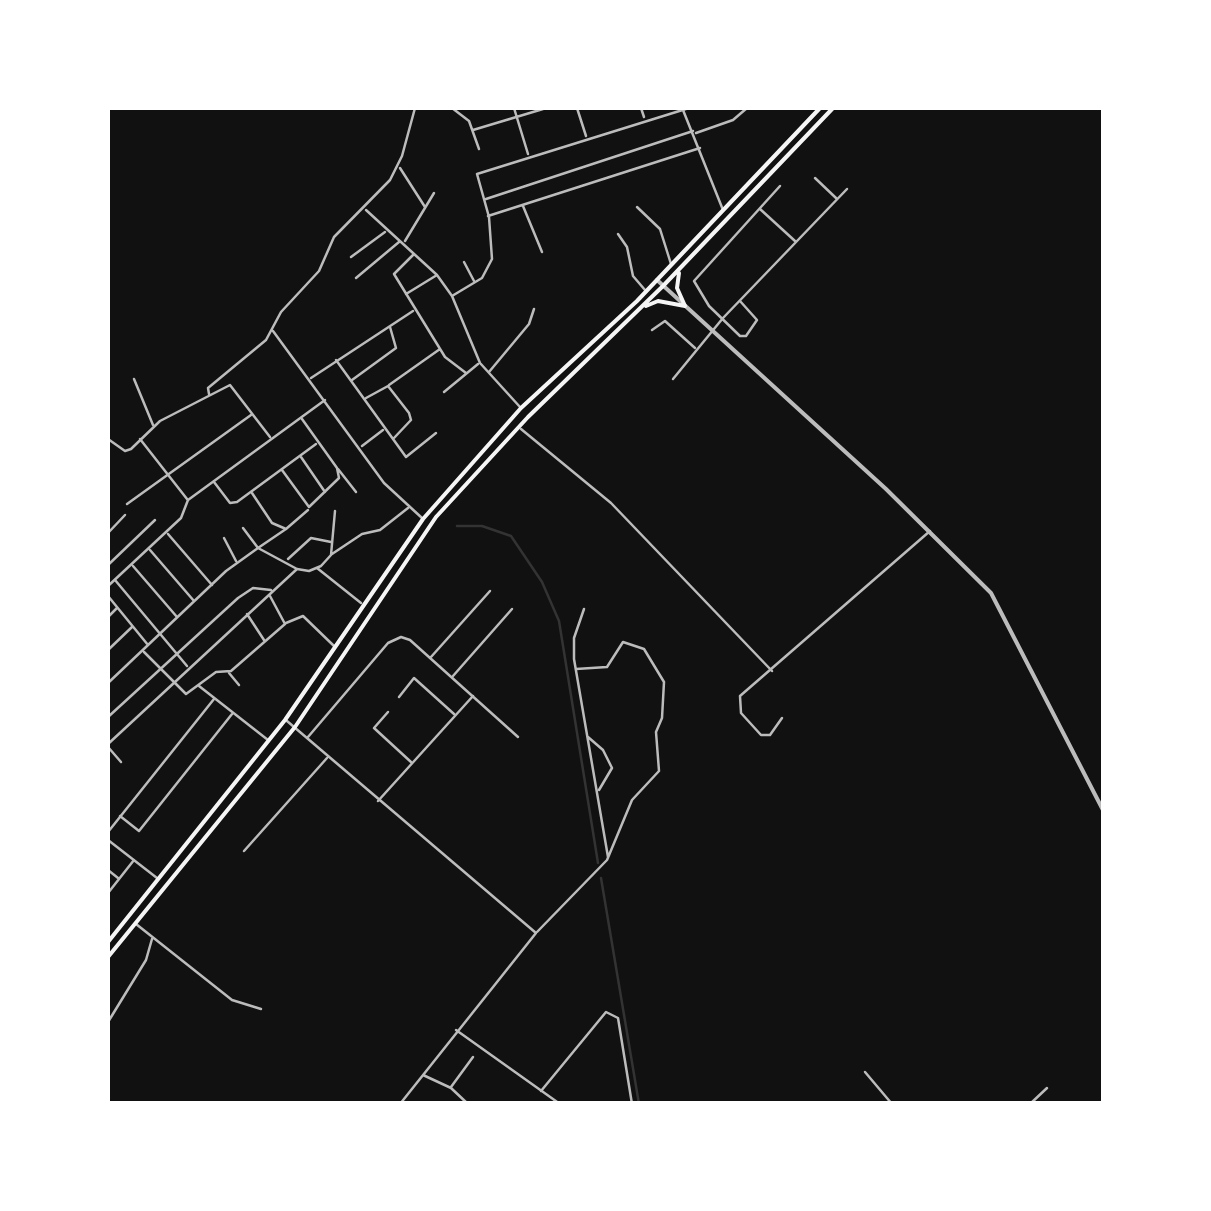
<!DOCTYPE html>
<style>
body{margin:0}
#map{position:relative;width:1211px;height:1211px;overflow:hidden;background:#111;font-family:Commissioner,sans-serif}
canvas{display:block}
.frame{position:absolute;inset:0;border:110px solid #fff;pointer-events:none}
</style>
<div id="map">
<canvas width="1211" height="1211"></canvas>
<div class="frame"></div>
</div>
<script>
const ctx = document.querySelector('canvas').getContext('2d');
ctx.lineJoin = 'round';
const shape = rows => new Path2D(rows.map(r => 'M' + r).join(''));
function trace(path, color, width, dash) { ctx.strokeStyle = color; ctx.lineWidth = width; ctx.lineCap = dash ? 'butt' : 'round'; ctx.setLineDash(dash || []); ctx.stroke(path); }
trace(shape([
 [457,526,482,526,511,536,542,582,559,621,598,863],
 [601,878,639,1104]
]), '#333', 2.5);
trace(shape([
 [452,108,469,121,479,149],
 [514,108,528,154],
 [577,108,586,136],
 [641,108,644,117],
 [683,110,723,210],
 [473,130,543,109],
 [696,133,733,120,747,108],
 [400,168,425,207],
 [815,178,836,198],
 [486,199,693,131],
 [523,206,542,252],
 [637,207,660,229,671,264],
 [760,209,795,241],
 [366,210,437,275,452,296,480,363,520,407],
 [488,216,700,148],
 [618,234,627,247,633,276,645,290],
 [405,241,434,193],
 [414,254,394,274,445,357,466,373],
 [351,257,385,232],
 [464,262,474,281],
 [356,278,399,242],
 [406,294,437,275],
 [452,296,482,278,492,259,489,217,477,174,689,108],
 [740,301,757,320,746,336,740,336,709,306,694,281,780,186],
 [652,330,665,321,695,348],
 [273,331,384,483,422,518],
 [336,360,406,457,436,433],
 [489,372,529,324,534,309],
 [311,378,413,311],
 [134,379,153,425],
 [673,379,723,318,847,189],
 [352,380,396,348,390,327],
 [389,385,440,349],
 [444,392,478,364],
 [209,394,208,388,266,340,281,312,319,271,334,237,390,180,402,156,415,108],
 [366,398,388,386,409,413,411,420,394,438],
 [521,429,611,503,772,671],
 [108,439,125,451,131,449,160,421,230,385,270,437],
 [140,439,187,499],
 [362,446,383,430],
 [301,457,325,492],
 [338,469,356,492],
 [282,470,309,507,339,478,337,468,302,419],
 [214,482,230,503,237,502,316,444],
 [252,493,272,523,286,529,308,510],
 [127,504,251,415],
 [243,528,258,548,286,529],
 [108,533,125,515],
 [168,534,212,585],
 [224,538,236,561],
 [150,550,194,601],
 [332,554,362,534,380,530,408,508],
 [288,559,311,538,331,542],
 [108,565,155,520],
 [133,566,177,617],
 [317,568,361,603],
 [115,580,187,666],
 [108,586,181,518,188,500,325,400],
 [108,596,148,645],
 [584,609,574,638,574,659,608,857],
 [247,614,264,640],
 [108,617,117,608],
 [286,623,303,616,334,646],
 [108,650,132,627],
 [144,652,186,694,216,672,231,671,285,624,270,596],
 [431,657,490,591],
 [229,673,239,685],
 [453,676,512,609],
 [108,683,226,571,258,548,297,569,309,571,321,566,331,555,335,511],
 [199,686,268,740],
 [399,697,414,678,454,714],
 [388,712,374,728,411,762],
 [108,717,238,598,253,588,271,590],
 [782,718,770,735,761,735,741,713,740,696,930,531],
 [287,721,536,933,400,1104],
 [308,737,388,643,401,637,410,640,518,737],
 [588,737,603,750,612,768,599,790],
 [108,744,297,569],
 [108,747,121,762],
 [378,801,473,696],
 [120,816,139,831,232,714],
 [108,832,214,699],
 [108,840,157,878],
 [244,851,327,758],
 [108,870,118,878],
 [108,893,134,860],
 [136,924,232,1000,261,1009],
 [537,932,607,860,632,800,659,771,656,732,662,718,664,682,644,649,623,642,607,667,576,669],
 [108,1022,146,960,152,939],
 [456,1030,560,1104],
 [865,1072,892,1104],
 [423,1075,451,1088,468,1104],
 [451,1087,473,1057],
 [541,1091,606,1012,618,1018,632,1104],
 [1030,1104,1047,1088]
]), '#bcbcbc', 2.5);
trace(shape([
 [657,280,886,489,991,593,1104,812]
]), '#bcbcbc', 4);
trace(shape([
 [679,273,677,288,685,306],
 [646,306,658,301,685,306],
 [108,942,285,720,423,519,521,408,637,301,820,108],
 [108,957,295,727,436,517,528,417,663,286,833,108]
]), '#f5f5f5', 4);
</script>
